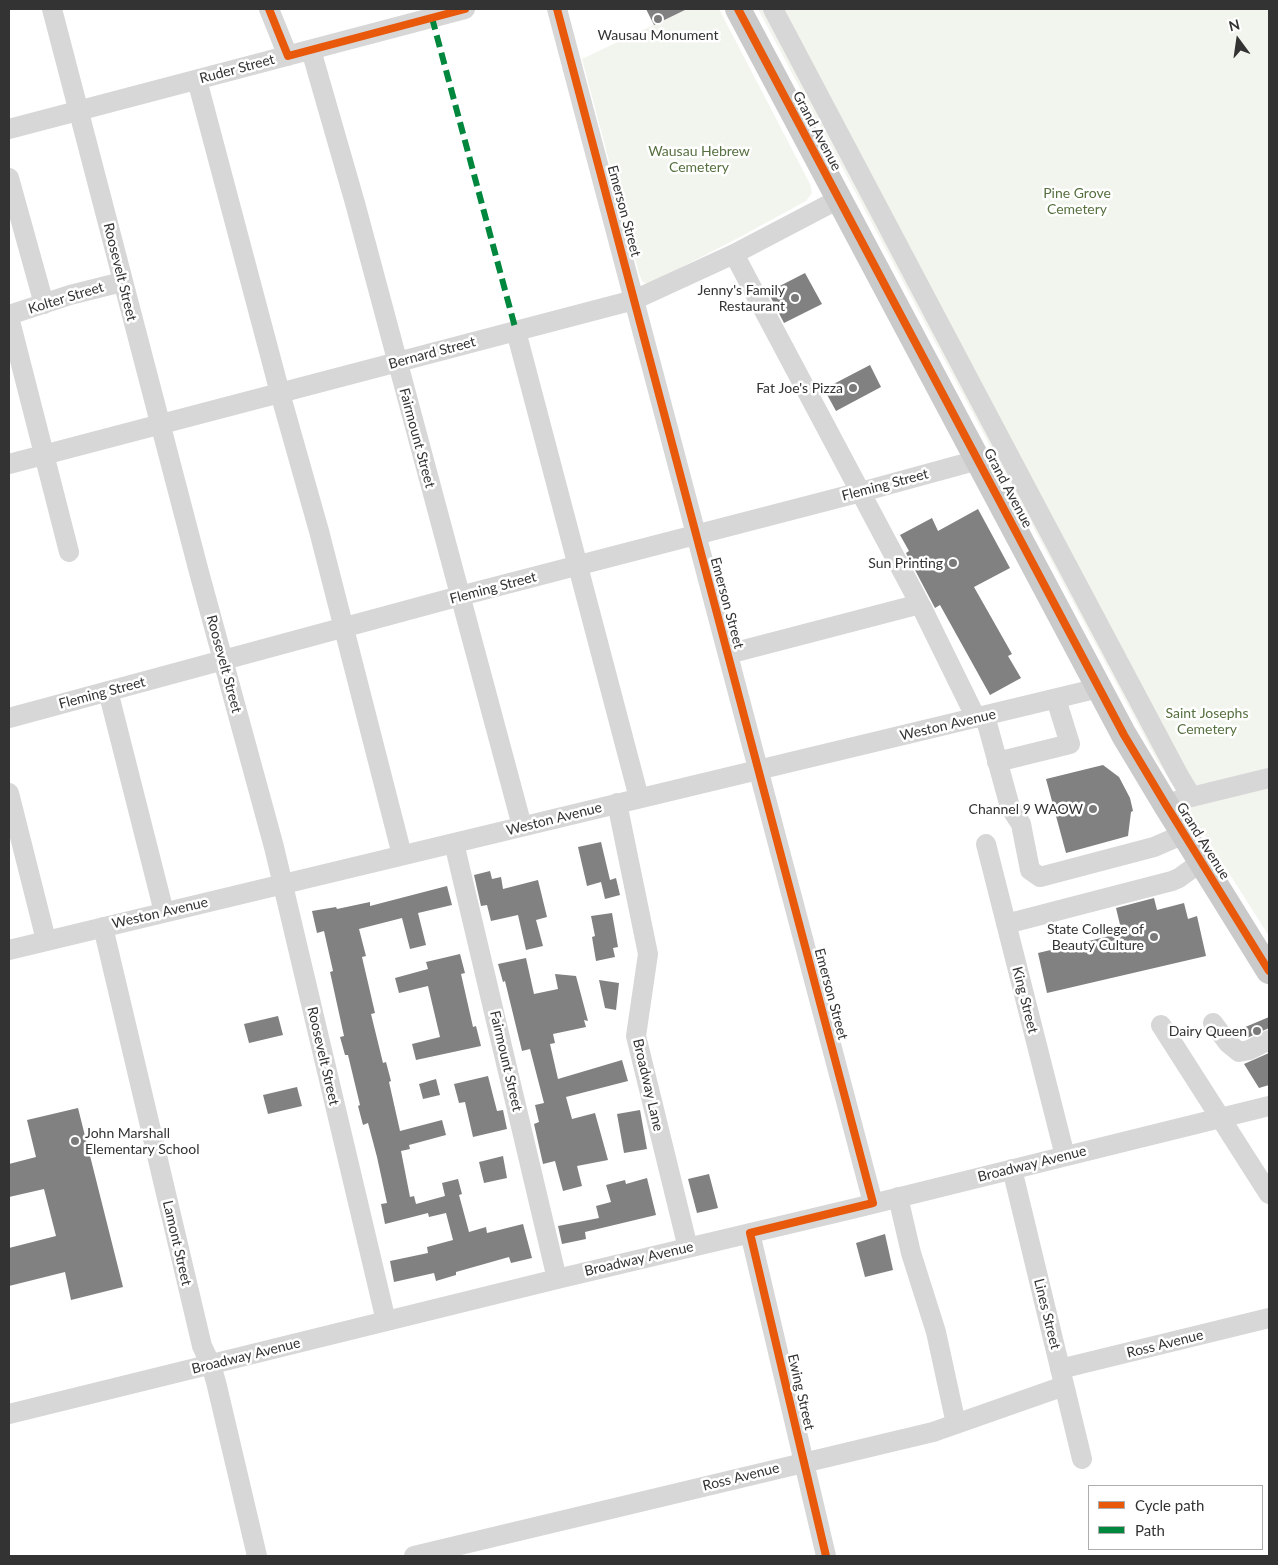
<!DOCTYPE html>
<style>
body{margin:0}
#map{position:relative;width:1278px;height:1565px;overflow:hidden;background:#fff;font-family:Lato,sans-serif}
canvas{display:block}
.frame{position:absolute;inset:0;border:10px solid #333;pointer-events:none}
.legend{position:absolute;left:1088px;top:1485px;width:175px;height:65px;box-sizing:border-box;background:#fff;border:1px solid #adadad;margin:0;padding:6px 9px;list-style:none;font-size:15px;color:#333}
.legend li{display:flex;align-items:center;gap:10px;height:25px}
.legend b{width:25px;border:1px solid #adadad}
.north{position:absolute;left:1213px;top:15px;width:50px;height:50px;-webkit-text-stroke:4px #fff;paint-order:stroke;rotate:346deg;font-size:14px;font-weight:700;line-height:20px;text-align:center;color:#333}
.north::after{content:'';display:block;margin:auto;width:18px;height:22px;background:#333;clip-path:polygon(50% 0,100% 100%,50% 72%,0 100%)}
</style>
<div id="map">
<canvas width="1278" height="1565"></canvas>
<div class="frame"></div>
<ul class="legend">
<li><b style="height:6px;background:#e8590c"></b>Cycle path</li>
<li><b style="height:6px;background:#00873e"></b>Path</li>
</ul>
<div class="north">N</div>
</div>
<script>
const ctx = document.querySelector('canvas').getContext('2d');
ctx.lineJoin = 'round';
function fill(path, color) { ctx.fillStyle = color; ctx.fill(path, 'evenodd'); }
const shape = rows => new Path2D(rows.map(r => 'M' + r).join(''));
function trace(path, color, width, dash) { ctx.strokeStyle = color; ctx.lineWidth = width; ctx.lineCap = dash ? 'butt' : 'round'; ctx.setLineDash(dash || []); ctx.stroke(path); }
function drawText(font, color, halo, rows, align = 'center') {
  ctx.font = font + ' Lato,sans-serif'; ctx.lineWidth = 5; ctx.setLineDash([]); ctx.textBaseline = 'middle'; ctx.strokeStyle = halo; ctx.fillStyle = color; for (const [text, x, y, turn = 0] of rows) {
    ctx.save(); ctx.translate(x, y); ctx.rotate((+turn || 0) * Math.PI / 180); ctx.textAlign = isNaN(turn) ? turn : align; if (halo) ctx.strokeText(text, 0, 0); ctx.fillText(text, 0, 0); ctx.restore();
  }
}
fill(shape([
 [687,9,719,9,810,184,812,193,806,201,738,238,647,285,642,281,639,273,582,59],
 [758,9,1269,9,1269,936,1157,760]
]), '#f1f5ed');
fill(shape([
 [646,9,687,9,654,25],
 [805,273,822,304,784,323,768,292],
 [870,365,881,387,836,411,824,389],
 [978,509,1010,568,974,587,1012,654,1008,656,1021,678,990,695,940,605,935,608,906,553,909,551,900,535,932,518,938,531],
 [1103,765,1119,777,1130,798,1133,811,1131,812,1128,836,1066,853,1046,779],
 [601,842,610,880,616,878,620,895,605,899,601,882,587,886,578,847],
 [490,871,492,879,501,877,503,889,538,880,547,917,536,920,543,946,526,950,518,915,491,921,487,905,481,906,474,875],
 [447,886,452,905,418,913,426,945,410,949,402,918,359,929,366,956,362,957,375,1013,371,1014,383,1063,386,1062,391,1081,389,1082,400,1131,442,1120,446,1135,409,1145,410,1149,401,1151,410,1197,414,1196,416,1204,445,1196,442,1183,458,1179,462,1194,459,1195,469,1232,486,1227,487,1233,523,1224,532,1258,511,1263,509,1257,456,1272,456,1275,436,1281,434,1273,394,1282,390,1261,428,1253,427,1247,453,1240,446,1213,429,1217,428,1213,385,1224,381,1204,387,1203,377,1157,368,1123,363,1125,358,1106,360,1105,348,1055,345,1055,340,1037,344,1036,330,972,333,971,324,931,317,933,312,911,336,907,337,909,370,902,370,906],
 [1154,898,1157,910,1184,903,1188,919,1197,916,1206,956,1047,993,1038,953,1122,933,1116,908],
 [612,913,618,947,613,948,615,957,596,961,592,937,595,936,591,916],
 [460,954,465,973,461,974,473,1027,476,1026,481,1046,416,1060,412,1044,440,1037,428,986,399,993,395,978,428,969,426,962],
 [526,958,534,994,558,989,555,974,576,976,588,1021,584,1020,586,1027,553,1034,555,1043,550,1044,558,1079,622,1060,628,1081,566,1097,572,1119,595,1113,608,1160,577,1166,582,1186,563,1191,555,1161,543,1164,534,1124,539,1122,535,1105,544,1103,530,1049,522,1051,505,981,503,982,498,964],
 [599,980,619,983,616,1010,605,1008],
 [278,1016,283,1035,249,1043,244,1024],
 [1269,1017,1269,1028,1247,1038,1243,1028],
 [1269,1053,1269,1085,1259,1088,1244,1064],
 [488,1076,497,1111,503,1110,507,1129,473,1137,465,1102,459,1103,454,1084],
 [436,1079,440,1095,423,1099,419,1084],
 [297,1087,302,1106,268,1114,263,1095],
 [78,1108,123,1287,71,1300,65,1272,9,1286,9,1248,56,1236,44,1189,9,1197,9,1164,36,1157,27,1120],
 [640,1110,647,1149,624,1153,617,1114],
 [503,1156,507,1178,484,1183,479,1162],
 [709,1174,718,1208,697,1213,688,1179],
 [647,1178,656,1215,585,1232,586,1239,562,1244,558,1226,599,1218,596,1206,611,1202,606,1185,625,1180,626,1184],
 [885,1234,893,1270,865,1277,856,1243]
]), '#818181');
trace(shape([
 [52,9,199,572,274,847,386,1321],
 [269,9,288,56],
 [557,9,873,1203],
 [773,9,1042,518,1179,776,1191,796],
 [311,50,355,203,522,826],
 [197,80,280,393,319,531,402,855],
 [9,129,465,9],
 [9,178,44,304],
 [734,254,922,608,976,718],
 [9,315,70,295,122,282],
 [9,317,69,552],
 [516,331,639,798],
 [9,464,634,300,734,254,839,199],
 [728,654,920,604],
 [108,691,164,912],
 [985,716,1010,807,1021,824,1030,870,1040,877,1154,847,1184,834],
 [9,718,460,596,861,492,978,460],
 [997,762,1070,744,1056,699],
 [9,793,46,940],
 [1179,800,1269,778],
 [617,803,648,954,636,1036,688,1248],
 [454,843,557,1279],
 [986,844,1065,1156],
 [1006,924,1172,881,1179,878,1201,862],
 [103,927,202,1346,211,1365,216,1382,257,1556],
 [9,950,1099,688],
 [1213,1023,1228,1043,1239,1052,1249,1050,1269,1040],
 [1161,1025,1269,1194],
 [1012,1169,1082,1459],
 [898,1197,911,1253,936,1332,956,1424],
 [750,1233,826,1556],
 [1060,1369,1269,1318],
 [9,1414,557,1279,856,1208,1269,1106],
 [414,1556,933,1432,1064,1386]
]), '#d7d7d7', 20);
trace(shape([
 [738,9,1124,735,1166,805,1269,971]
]), '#cacaca', 26);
trace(shape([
 [432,18,516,331]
]), '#00873e', 6, [12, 6]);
trace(shape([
 [269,9,288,56,465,9],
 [557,9,873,1203,750,1233,826,1556],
 [738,9,1124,735,1166,805,1269,971]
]), '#e8590c', 8);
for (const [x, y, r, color] of [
 [658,19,5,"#7a7a7a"],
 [795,298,5,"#7a7a7a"],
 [853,388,5,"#7a7a7a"],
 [953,563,5,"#7a7a7a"],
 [1093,809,5,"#7a7a7a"],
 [1154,937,5,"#7a7a7a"],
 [1257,1031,5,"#7a7a7a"],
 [75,1141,5,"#7a7a7a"]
]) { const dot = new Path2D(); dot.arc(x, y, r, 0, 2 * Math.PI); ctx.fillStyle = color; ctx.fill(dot); trace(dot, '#fff', 2); }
drawText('14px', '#333', '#fff', [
 ["Wausau Monument",658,35,"center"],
 ["Jenny's Family",785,290],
 ["Restaurant",785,306],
 ["Fat Joe's Pizza",843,388],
 ["Sun Printing",943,563],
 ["Channel 9 WAOW",1083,809],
 ["State College of",1144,929],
 ["Beauty Culture",1144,945],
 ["Dairy Queen",1247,1031],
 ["John Marshall",85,1133,"left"],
 ["Elementary School",85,1149,"left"]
], 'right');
drawText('14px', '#333', '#fff', [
 ["Ruder Street",237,69,-15],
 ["Grand Avenue",817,131,62],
 ["Emerson Street",624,211,75],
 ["Roosevelt Street",120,272,76],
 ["Kolter Street",66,298,-17],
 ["Bernard Street",432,353,-15],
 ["Fairmount Street",417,438,75],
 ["Fleming Street",885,485,-15],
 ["Grand Avenue",1008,488,62],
 ["Fleming Street",493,588,-15],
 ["Emerson Street",727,603,75],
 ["Roosevelt Street",224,664,75],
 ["Fleming Street",102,693,-15],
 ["Weston Avenue",948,725,-13],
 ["Weston Avenue",554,819,-14],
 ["Grand Avenue",1203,841,58],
 ["Weston Avenue",160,913,-13],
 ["Emerson Street",831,994,75],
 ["King Street",1025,1000,76],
 ["Roosevelt Street",323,1056,77],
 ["Fairmount Street",506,1061,77],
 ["Broadway Lane",648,1085,77],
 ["Broadway Avenue",1032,1164,-14],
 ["Lamont Street",177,1243,77],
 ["Broadway Avenue",639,1259,-13],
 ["Lines Street",1047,1314,76],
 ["Ross Avenue",1165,1344,-14],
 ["Broadway Avenue",246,1356,-14],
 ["Ewing Street",801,1392,77],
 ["Ross Avenue",741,1477,-14]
]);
drawText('14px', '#56703f', '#fff', [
 ["Wausau Hebrew",699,151],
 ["Cemetery",699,167],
 ["Pine Grove",1077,193],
 ["Cemetery",1077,209],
 ["Saint Josephs",1207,713],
 ["Cemetery",1207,729]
]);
</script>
